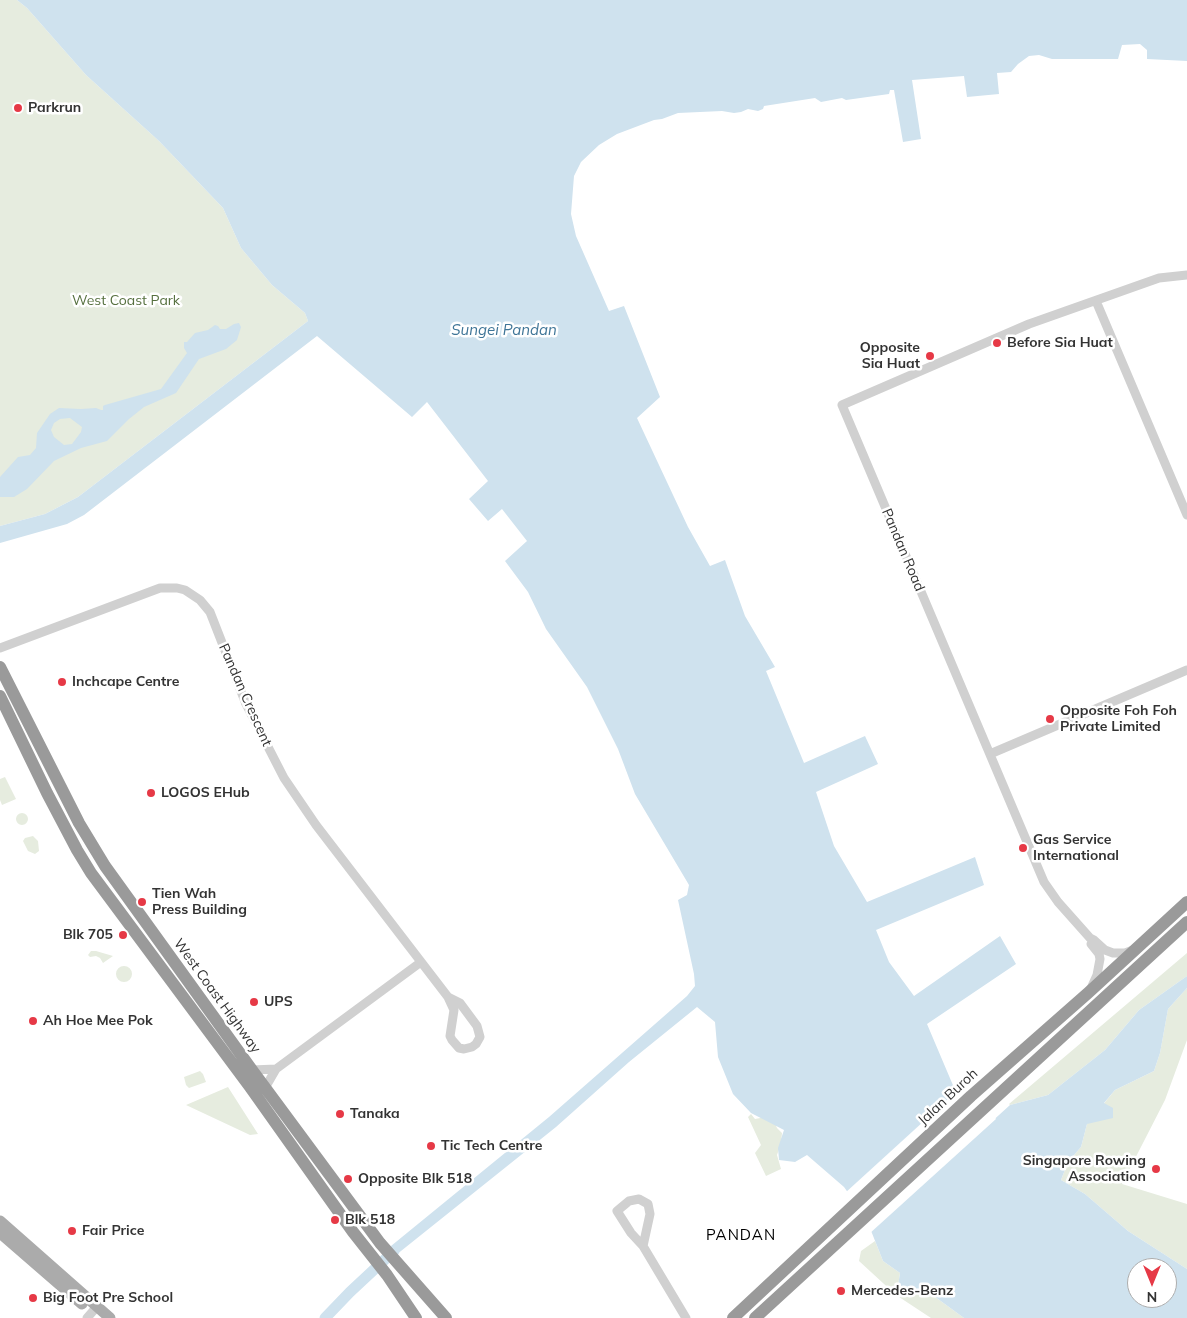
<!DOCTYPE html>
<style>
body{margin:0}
#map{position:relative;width:1187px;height:1318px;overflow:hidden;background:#fff;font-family:Mulish,sans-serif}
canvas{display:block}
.north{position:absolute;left:1127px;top:1258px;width:50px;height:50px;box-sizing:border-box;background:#fff;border:1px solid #adadad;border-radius:50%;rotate:180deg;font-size:14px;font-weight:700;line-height:20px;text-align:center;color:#333}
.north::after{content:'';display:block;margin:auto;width:18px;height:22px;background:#e63946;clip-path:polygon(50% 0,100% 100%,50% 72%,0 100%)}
</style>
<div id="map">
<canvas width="1187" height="1318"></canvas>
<div class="north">N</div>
</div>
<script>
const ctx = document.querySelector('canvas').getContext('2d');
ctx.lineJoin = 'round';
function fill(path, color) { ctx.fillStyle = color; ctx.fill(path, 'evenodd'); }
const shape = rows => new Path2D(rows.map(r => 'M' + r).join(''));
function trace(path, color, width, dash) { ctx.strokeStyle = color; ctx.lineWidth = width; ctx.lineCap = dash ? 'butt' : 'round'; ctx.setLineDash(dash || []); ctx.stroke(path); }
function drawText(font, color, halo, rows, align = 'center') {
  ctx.font = font + ' Mulish,sans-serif'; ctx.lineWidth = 5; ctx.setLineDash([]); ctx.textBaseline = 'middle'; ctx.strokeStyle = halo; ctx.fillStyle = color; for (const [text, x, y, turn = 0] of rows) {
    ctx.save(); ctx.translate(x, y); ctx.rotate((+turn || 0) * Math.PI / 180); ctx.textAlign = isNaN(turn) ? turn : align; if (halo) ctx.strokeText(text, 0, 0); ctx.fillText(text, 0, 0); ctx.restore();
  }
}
fill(shape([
 [0,0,17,0,27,8,86,75,159,141,223,208,241,248,272,285,305,313,308,321,78,497,45,514,0,526],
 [5,777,16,799,2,805,0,800,0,779],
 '16 819a6 6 0 1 1 12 0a6 6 0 1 1-12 0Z',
 [33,836,38,841,39,851,35,854,28,851,23,841,25,838],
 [91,951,96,951,113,956,103,963,100,958,96,956,90,957,88,955],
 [1187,953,1187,976,1139,1010,1105,1050,1048,1095,1010,1105,1009,1104],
 '116 974a8 8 0 1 1 16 0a8 8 0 1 1-16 0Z',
 [1187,988,1187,1040,1165,1100,1122,1184,1187,1204,1187,1269,1128,1231,1085,1194,1061,1180,1068,1162,1081,1147,1087,1124,1115,1090,1154,1071,1160,1053,1168,1009],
 [200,1071,203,1074,206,1082,189,1088,186,1085,184,1077],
 [228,1087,258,1134,250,1135,186,1105],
 [751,1114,755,1119,766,1117,773,1119,777,1128,782,1133,781,1143,777,1155,781,1169,766,1176,755,1153,761,1145,748,1117],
 [875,1241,883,1261,900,1273,898,1286,927,1291,964,1318,931,1318,896,1295,859,1261,861,1251]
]), '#e6ecdf');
fill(shape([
 [17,0,1187,0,1187,61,1147,59,1147,50,1140,44,1122,45,1118,59,1052,59,1039,55,1029,56,1018,64,1011,72,997,73,999,94,967,97,964,76,912,80,921,139,903,142,894,90,890,90,889,94,846,100,842,98,821,102,815,98,764,106,763,109,758,111,748,109,741,112,734,113,722,111,678,113,662,119,654,120,617,134,599,145,581,162,574,176,571,214,576,236,609,311,624,306,660,397,637,418,688,527,710,566,725,560,745,616,775,667,766,671,804,763,865,736,878,764,816,792,834,846,867,902,975,857,984,885,876,930,889,962,914,996,1000,936,1016,964,927,1024,969,1123,988,1125,1010,1105,1048,1095,1105,1050,1139,1010,1187,976,1187,988,1168,1009,1160,1053,1154,1071,1115,1090,1104,1103,1113,1108,1113,1118,1087,1124,1081,1147,1068,1162,1061,1180,1085,1194,1128,1231,1187,1269,1187,1318,964,1318,927,1291,898,1286,900,1273,883,1261,866,1218,844,1187,807,1155,795,1162,779,1160,778,1148,784,1130,751,1113,733,1094,718,1057,715,1022,697,1007,629,1062,556,1127,396,1255,391,1246,549,1117,687,996,695,986,694,974,678,900,687,895,689,885,635,794,618,749,587,687,546,629,528,592,505,561,527,541,502,509,488,521,469,499,488,481,427,402,412,417,317,336,84,515,67,524,0,543,0,526,45,514,78,497,308,321,305,313,272,285,241,248,223,208,159,141,86,75,27,8],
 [1137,1268,1167,1268,1167,1298,1137,1298],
 [239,323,241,327,237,340,226,349,199,359,176,393,144,407,129,419,107,441,81,448,54,461,27,489,14,497,0,497,0,477,18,457,30,455,36,448,37,433,50,414,59,408,81,409,96,408,101,410,103,410,103,406,105,405,161,389,187,353,184,348,184,342,187,342,195,333,208,330,215,325,218,326,220,329,226,329,234,324],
 [70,418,82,427,81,432,72,444,64,445,54,437,51,430,54,423,60,419]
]), '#cfe2ee');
fill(shape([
 [958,1090,971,1121,987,1122,994,1116,996,1119,869,1234,864,1220,845,1193]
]), '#fff');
trace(shape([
 [325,1318,350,1292,394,1251]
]), '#cfe2ee', 11);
trace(shape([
 [1096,301,1187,515],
 [0,648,160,588,177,588,185,590,200,600,210,612,246,704,284,778,316,825,448,997,454,1010,450,1036,452,1040,459,1048,464,1049,472,1047,476,1044,480,1037,477,1026,460,1003,448,997],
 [990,754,1187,670],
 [1091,944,1099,954,1100,959,1097,975,1092,986],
 [1133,950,1125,953,1113,953,1105,950,1094,940,1090,938,1058,902,1044,882,842,405,1029,324,1159,278,1187,275],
 [252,1070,276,1069],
 [265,1088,276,1069,421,962],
 [643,1246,650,1214,648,1204,639,1199,629,1201,617,1211,631,1233,643,1246,686,1318],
 [87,1318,94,1310,95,1306]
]), '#d0d0d0', 9);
trace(shape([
 [0,1221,110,1318],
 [0,1233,82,1304]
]), '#ababab', 11);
trace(shape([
 [0,667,79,823,105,866,252,1070,380,1243,446,1318],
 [0,696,47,793,77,850,91,873,250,1087,353,1232,387,1275,416,1318],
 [733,1318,971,1096,1088,993,1187,902],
 [755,1318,1187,922]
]), '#9a9a9a', 12);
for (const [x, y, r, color] of [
 [18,108,5,"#e63946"],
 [997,343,5,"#e63946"],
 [930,356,5,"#e63946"],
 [62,682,5,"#e63946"],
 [1050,719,5,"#e63946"],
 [151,793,5,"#e63946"],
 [1023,848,5,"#e63946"],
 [142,902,5,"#e63946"],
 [123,935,5,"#e63946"],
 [254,1002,5,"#e63946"],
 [33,1021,5,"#e63946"],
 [340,1114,5,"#e63946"],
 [431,1146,5,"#e63946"],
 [1156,1169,5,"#e63946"],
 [348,1179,5,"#e63946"],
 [335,1220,5,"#e63946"],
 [72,1231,5,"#e63946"],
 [841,1291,5,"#e63946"],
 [33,1298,5,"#e63946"]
]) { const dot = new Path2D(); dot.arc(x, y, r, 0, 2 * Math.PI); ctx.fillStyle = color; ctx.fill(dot); trace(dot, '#fff', 2); }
drawText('bold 14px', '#333', '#fff', [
 ["Parkrun",28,108],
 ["Before Sia Huat",1007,343],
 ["Opposite",920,348,"right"],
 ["Sia Huat",920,364,"right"],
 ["Inchcape Centre",72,682],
 ["Opposite Foh Foh",1060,711],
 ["Private Limited",1060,727],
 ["LOGOS EHub",161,793],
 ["Gas Service",1033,840],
 ["International",1033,856],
 ["Tien Wah",152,894],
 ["Press Building",152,910],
 ["Blk 705",113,935,"right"],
 ["UPS",264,1002],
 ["Ah Hoe Mee Pok",43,1021],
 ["Tanaka",350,1114],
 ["Tic Tech Centre",441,1146],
 ["Singapore Rowing",1146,1161,"right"],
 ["Association",1146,1177,"right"],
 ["Opposite Blk 518",358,1179],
 ["Blk 518",345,1220],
 ["Fair Price",82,1231],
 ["Mercedes-Benz",851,1291],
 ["Big Foot Pre School",43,1298]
], 'left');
drawText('14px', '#56703f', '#fff', [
 ["West Coast Park",126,301]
]);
drawText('14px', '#333', '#fff', [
 ["Pandan Road",903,550,67],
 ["Pandan Crescent",245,695,66],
 ["West Coast Highway",217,996,54],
 ["Jalan Buroh",948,1097,-43]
]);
drawText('italic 15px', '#3f7597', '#fff', [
 ["Sungei Pandan",504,330]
]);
ctx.letterSpacing = '1px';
drawText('15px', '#000', '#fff', [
 ["PANDAN",741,1235]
]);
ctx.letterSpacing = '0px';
</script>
